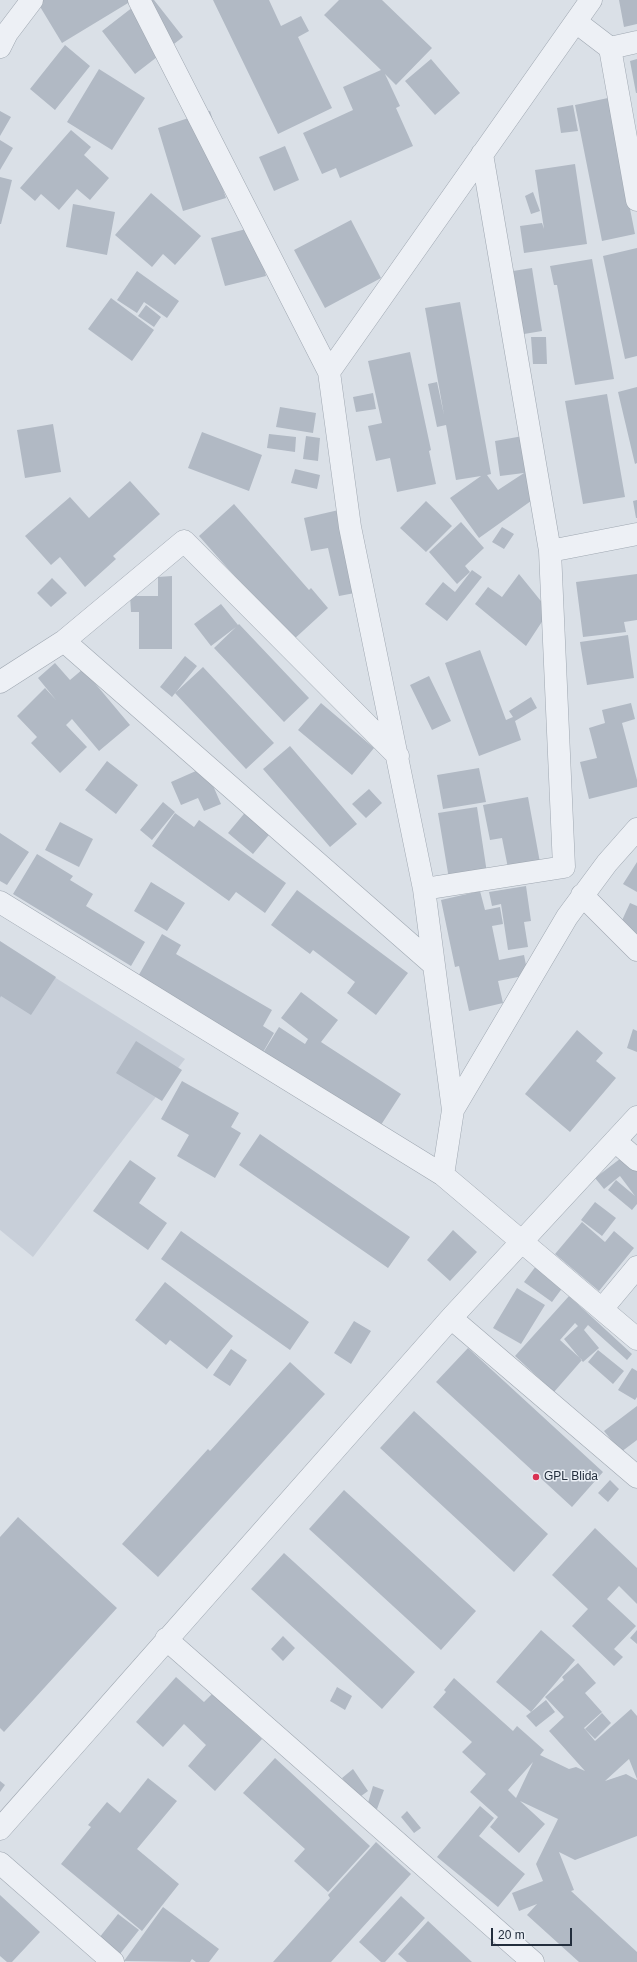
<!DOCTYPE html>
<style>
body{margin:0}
#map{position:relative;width:637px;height:1962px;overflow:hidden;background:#dae0e7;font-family:Helvetica,sans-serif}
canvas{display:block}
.scale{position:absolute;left:491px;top:1928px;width:81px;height:18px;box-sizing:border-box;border:2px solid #232e3d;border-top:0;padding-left:5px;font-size:12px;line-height:14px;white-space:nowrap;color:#232e3d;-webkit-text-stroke:3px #e9eef4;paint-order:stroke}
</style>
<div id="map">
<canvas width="637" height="1962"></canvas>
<div class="scale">20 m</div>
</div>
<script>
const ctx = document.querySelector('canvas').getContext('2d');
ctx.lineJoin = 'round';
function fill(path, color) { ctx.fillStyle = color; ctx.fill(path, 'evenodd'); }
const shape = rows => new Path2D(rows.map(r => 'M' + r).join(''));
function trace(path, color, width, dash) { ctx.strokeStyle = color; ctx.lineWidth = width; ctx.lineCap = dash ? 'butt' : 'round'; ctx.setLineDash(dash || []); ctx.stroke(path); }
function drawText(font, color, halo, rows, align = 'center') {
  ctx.font = font + ' Helvetica,sans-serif'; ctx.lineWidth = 3; ctx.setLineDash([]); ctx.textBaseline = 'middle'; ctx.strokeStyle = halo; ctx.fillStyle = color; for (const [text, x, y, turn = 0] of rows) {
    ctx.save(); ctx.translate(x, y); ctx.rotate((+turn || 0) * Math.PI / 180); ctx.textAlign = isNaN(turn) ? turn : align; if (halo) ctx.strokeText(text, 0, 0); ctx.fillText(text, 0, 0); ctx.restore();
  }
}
fill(shape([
 [0,943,185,1059,33,1257,0,1230]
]), '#c8cfd9');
fill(shape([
 [36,0,133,0,62,43],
 [142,0,154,0,183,37,135,74,102,31],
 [213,0,269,0,281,26,301,16,309,31,298,37,332,108,278,134],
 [339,0,382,0,432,48,396,85,385,74,400,106,396,108,413,146,340,178,336,168,322,174,303,133,353,110,343,87,381,70,324,15],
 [619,0,637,0,637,24,624,27],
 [65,45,90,66,55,110,30,89],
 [431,59,460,93,435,115,405,81],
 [637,59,637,93,636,93,630,61],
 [99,69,145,98,112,150,67,122],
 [608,98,635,234,602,241,575,105],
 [573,105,578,131,561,133,557,108],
 [0,111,11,117,0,136],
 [210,111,234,185,223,189,226,198,183,211,158,128],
 [71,130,91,147,84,155,109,178,90,200,77,189,59,210,41,194,35,201,20,188],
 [0,140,13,148,0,170],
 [285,146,299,180,274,191,259,157],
 [575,164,587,244,524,253,520,226,542,223,544,229,535,170],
 [0,177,12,180,1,224,0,224],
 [533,192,540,211,531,214,525,196],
 [151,193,201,236,175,265,163,254,152,267,115,235],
 [73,204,115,212,107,255,66,247],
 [351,220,381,278,325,308,294,250],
 [254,227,266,276,225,286,211,238],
 [637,248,637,356,625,359,603,256],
 [592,259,614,379,575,385,557,285,554,285,550,266],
 [532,268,542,331,524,334,513,271],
 [137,271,179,301,167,318,144,302,137,313,117,300],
 [111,298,154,330,132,361,88,329],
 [460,302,491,474,487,475,498,490,524,473,500,476,495,441,523,436,538,496,479,538,450,498,481,476,456,480,446,425,437,427,428,384,437,382,444,415,425,308],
 [146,305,161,317,154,327,138,316],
 [531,337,546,337,547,364,533,364],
 [410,352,431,450,429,451,436,484,397,492,390,458,376,461,368,426,382,423,368,361],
 [637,387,637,463,635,464,618,392],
 [373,393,376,409,356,412,353,397],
 [607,394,625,497,583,504,565,401],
 [280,407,316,413,313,433,276,427],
 [53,424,61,472,25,478,17,430],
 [202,432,262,455,249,491,188,468],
 [269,434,296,437,295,452,267,448],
 [306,436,320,438,318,461,303,459],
 [295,469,320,475,317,489,291,483],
 [130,481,160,514,113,556,116,559,85,587,60,557,51,565,25,536,70,497,89,518],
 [637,500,637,518,636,518,633,501],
 [426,501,452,526,426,552,400,528],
 [234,504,309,590,311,588,328,608,292,641,199,536],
 [343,509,360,592,339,596,328,548,311,551,304,518],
 [461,522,484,548,465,566,470,572,457,584,429,552],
 [502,527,514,534,504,549,492,542],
 [472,570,482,577,447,621,425,604,443,582,455,592],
 [519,574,549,611,526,646,475,604,488,587,502,597],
 [637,574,637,620,624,622,626,632,583,637,576,582],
 [172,576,172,649,139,649,139,612,131,612,130,596,158,596,158,577],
 [52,578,67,593,51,607,37,593],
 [221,604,238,625,239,624,309,698,284,722,214,648,236,627,211,646,194,624],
 [628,635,634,678,587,685,580,642],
 [480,650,506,720,513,717,509,711,531,697,537,708,515,721,521,740,479,756,445,663],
 [185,656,197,666,172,697,160,687],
 [55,663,70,680,83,669,130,725,99,751,72,719,66,725,87,747,60,773,31,743,37,737,17,716,45,688,56,700,38,678],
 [203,667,274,743,246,769,175,693],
 [429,676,451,721,432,730,410,685],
 [321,703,374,748,352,775,298,730],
 [631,703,635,719,622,723,637,780,637,787,589,799,580,762,597,758,589,728,605,723,602,710],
 [290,746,357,824,330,847,263,769],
 [107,761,138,785,116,814,85,790],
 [205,767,221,804,204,811,198,798,181,805,171,782],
 [479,768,486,802,443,809,437,775],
 [369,789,382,803,366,818,352,804],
 [528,797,541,868,509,873,502,838,490,840,483,805],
 [163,802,175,812,152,840,140,830],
 [477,807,487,873,449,879,438,813],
 [248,809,273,830,253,854,228,833],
 [175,813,194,827,199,820,286,883,265,913,236,892,229,901,152,846],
 [60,822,93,839,79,867,45,850],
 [0,833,29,852,7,885,0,881],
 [37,854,73,876,70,880,93,894,86,906,145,942,131,966,13,894],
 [637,862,637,892,623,884],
 [151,882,185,903,167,931,134,911],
 [526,886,531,921,524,922,528,947,508,950,501,904,492,906,489,892],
 [297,890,408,973,376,1015,347,993,355,982,313,950,310,954,271,925],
 [480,891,485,910,500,907,503,924,492,926,499,960,524,955,528,975,498,981,503,1003,469,1011,459,966,455,967,441,900],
 [630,903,637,906,637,938,618,929],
 [162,934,181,945,176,954,272,1010,263,1026,274,1033,262,1054,136,980],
 [0,941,56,977,31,1015,1,996,0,998],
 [301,992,338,1020,321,1042,401,1094,379,1128,263,1053,279,1027,305,1044,308,1039,281,1018],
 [633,1029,637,1031,637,1052,627,1048],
 [577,1030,603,1053,596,1061,616,1078,570,1132,525,1094],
 [136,1041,182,1070,162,1101,116,1073],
 [182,1081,239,1113,231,1127,241,1133,215,1178,177,1156,189,1135,161,1119],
 [260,1134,410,1237,388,1268,239,1165],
 [625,1155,637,1170,637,1204,632,1210,608,1190,616,1180,635,1196,620,1176,604,1189,595,1178],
 [130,1160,156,1178,139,1203,167,1223,148,1250,93,1211],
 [595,1202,616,1218,602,1236,581,1220],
 [582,1222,605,1242,614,1231,634,1248,599,1291,555,1254],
 [453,1230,477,1252,450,1281,427,1260],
 [181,1231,309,1322,290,1350,161,1259],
 [539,1262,566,1283,552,1302,524,1282],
 [165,1282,233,1336,207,1369,170,1340,166,1345,135,1320],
 [517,1288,545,1305,521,1344,493,1328],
 [569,1296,632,1354,627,1360,588,1325,584,1330,599,1348,583,1362,564,1339,578,1326,575,1323,560,1340,582,1360,554,1392,515,1356],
 [354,1321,371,1331,351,1364,334,1353],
 [468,1348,603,1472,572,1507,436,1382],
 [231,1349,247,1360,230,1386,213,1375],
 [598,1350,624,1371,613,1384,588,1362],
 [290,1362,325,1394,158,1577,122,1544,208,1449,210,1451],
 [632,1368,637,1371,637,1397,635,1400,618,1390],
 [637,1406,637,1440,621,1452,604,1431],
 [414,1411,548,1534,514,1572,380,1448],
 [610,1480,619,1489,608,1502,598,1493],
 [344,1490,476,1611,441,1650,309,1529],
 [18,1517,117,1608,4,1732,0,1728,0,1537],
 [595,1528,637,1568,637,1604,619,1586,607,1599,636,1626,614,1649,623,1657,614,1666,572,1626,588,1609,552,1575],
 [284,1553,415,1672,382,1709,251,1589],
 [541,1630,575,1660,531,1712,546,1700,555,1712,536,1727,526,1716,531,1712,496,1682],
 [637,1630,637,1644,630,1638],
 [283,1636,295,1648,283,1661,271,1649],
 [578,1663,596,1683,585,1693,602,1712,584,1728,595,1741,631,1709,637,1716,637,1779,629,1759,605,1781,626,1774,637,1780,637,1836,575,1860,559,1852,574,1890,571,1891,637,1952,637,1962,579,1962,527,1915,537,1904,519,1911,512,1893,543,1881,536,1864,558,1819,520,1801,545,1824,519,1853,490,1827,498,1817,470,1792,486,1774,462,1752,472,1742,433,1707,446,1692,444,1690,454,1678,513,1731,517,1726,544,1750,540,1755,569,1769,576,1767,585,1771,549,1731,564,1717,545,1697,564,1680,562,1677],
 [533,1762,516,1798,508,1790],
 [176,1677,204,1702,212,1694,262,1739,215,1791,188,1766,206,1745,184,1724,163,1747,136,1722],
 [337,1687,352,1696,345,1710,330,1701],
 [602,1713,611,1723,595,1739,585,1729],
 [275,1758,370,1846,328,1892,294,1861,305,1849,243,1793],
 [353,1769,368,1791,357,1799,342,1778],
 [148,1778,177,1801,137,1849,179,1884,142,1931,61,1864,91,1827,88,1825,107,1802,120,1813],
 [0,1781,5,1785,0,1792],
 [373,1786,384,1790,377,1809,367,1806],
 [480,1806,494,1818,479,1836,525,1874,498,1907,437,1857],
 [407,1811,421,1828,414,1833,401,1817],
 [376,1842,411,1874,331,1962,273,1962,330,1898,328,1895],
 [0,1895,40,1932,12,1962,7,1962,0,1956],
 [401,1896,425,1918,385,1962,381,1962,359,1942],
 [163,1907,219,1949,209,1962,196,1962,192,1959,190,1962,124,1961],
 [118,1914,139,1930,120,1954,99,1938],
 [428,1921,472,1962,407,1962,398,1954]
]), '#b1b9c4');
const minor = shape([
 [139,0,329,372,350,527,424,889,453,1110,443,1175,637,1339],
 [576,22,610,48,637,42],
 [0,47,7,33,32,0],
 [610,48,637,200],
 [482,154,550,551],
 [329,372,591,0],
 [64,641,434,965],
 [0,682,64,641,184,541,398,756],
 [424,889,564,867,550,551,637,534],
 [582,895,637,950],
 [0,902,443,1175],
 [453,1110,567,917,607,863,637,829],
 [615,1141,637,1160],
 [602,1309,637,1267],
 [451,1318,637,1477],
 [166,1639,533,1962],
 [0,1829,451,1318,637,1117],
 [0,1863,113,1962]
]);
trace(minor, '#9fa7b1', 23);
trace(minor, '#edf0f5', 22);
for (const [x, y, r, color] of [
 [536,1477,4,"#d93152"]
]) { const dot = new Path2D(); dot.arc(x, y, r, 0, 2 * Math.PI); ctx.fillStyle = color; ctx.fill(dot); trace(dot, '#e9eef4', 1.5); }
drawText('12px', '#232e3d', '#e9eef4', [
 ["GPL Blida",544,1477]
], 'left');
</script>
